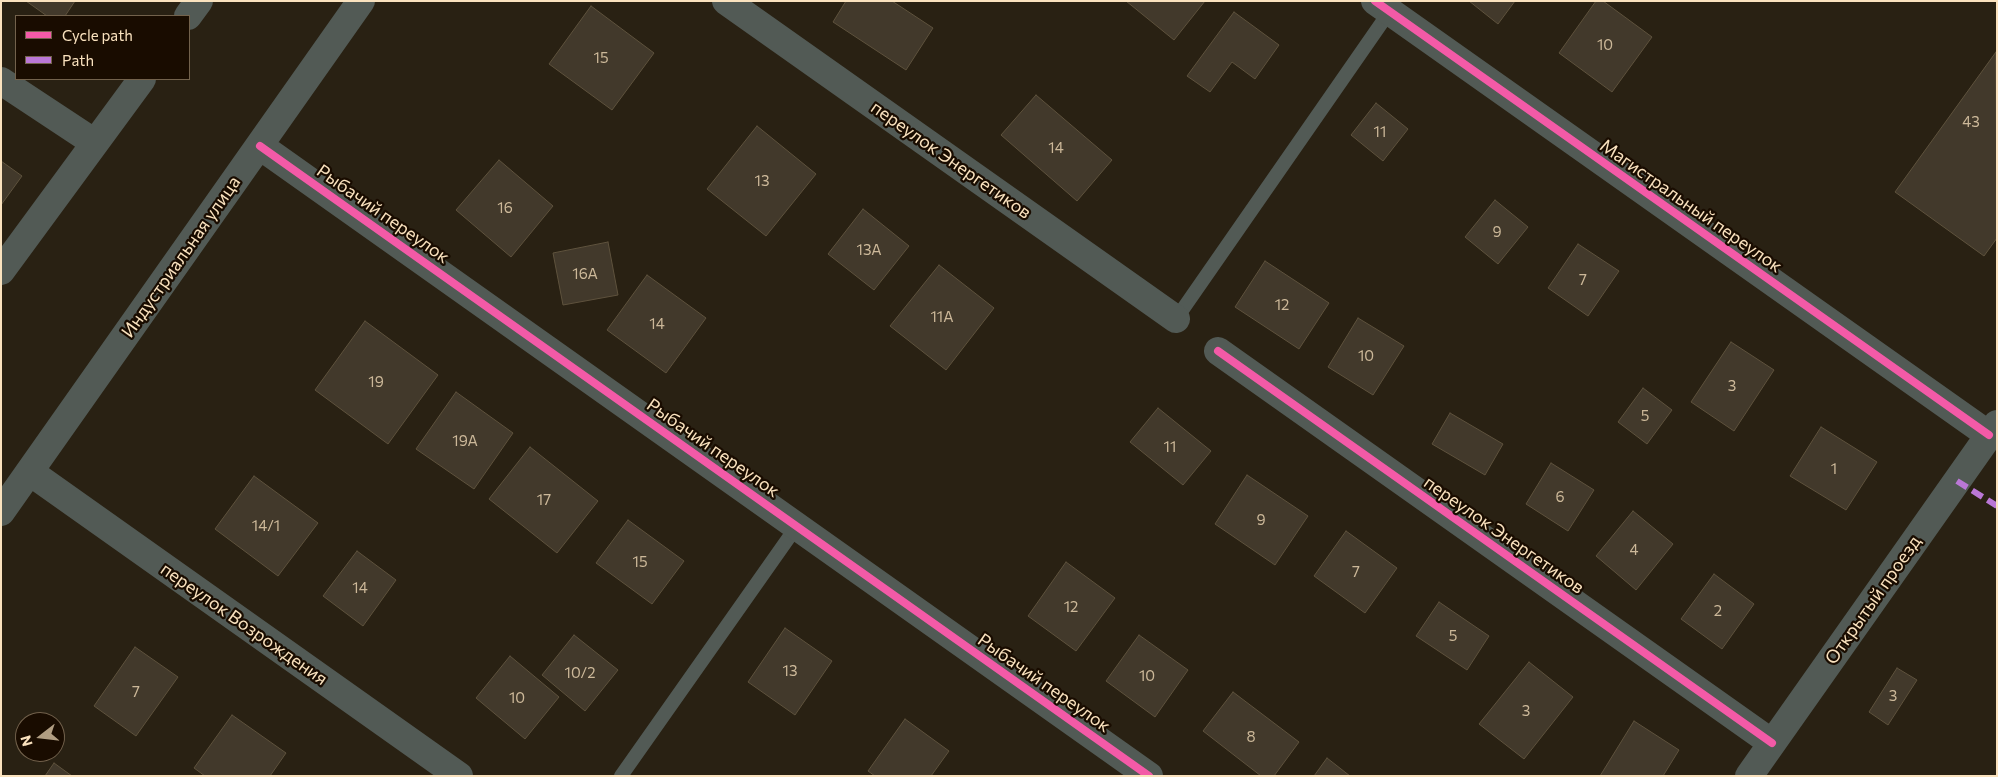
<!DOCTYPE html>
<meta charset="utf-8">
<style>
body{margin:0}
#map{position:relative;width:1998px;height:777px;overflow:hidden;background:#292113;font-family:Commissioner,sans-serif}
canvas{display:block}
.frame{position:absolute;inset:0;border:2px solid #fae2be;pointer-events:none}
.legend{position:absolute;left:15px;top:15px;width:175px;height:65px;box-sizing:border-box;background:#190c00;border:1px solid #73624c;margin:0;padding:6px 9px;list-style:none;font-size:15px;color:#fae2be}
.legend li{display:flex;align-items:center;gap:10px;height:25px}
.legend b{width:25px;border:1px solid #73624c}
.north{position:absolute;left:15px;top:712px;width:50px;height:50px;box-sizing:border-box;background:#190c00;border:1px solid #73624c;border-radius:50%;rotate:254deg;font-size:14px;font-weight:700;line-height:20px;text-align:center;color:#fae2be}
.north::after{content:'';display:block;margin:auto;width:18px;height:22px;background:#b19e82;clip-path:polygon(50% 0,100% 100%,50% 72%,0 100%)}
</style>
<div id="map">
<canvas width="1998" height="777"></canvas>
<div class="frame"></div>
<ul class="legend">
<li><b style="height:6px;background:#f35aa7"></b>Cycle path</li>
<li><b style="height:6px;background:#ba77d6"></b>Path</li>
</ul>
<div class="north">N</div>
</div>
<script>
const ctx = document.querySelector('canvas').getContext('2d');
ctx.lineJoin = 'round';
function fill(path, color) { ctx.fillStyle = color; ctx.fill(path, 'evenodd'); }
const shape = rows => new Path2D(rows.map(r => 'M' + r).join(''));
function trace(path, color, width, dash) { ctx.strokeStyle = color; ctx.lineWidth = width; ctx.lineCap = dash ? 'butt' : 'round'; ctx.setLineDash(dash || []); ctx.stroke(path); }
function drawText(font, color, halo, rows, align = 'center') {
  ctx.font = font + ' Commissioner,sans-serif'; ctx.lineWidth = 4.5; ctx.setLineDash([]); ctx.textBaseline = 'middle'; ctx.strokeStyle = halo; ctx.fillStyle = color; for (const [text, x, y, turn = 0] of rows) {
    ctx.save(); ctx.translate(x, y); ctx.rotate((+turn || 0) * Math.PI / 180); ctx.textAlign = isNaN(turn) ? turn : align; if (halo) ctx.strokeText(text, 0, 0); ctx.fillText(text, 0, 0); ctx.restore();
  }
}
const building = shape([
 [26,1,75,1,65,16,47,16,26,1],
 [846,1,892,1,933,28,906,70,833,22,846,1],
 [1126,1,1205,1,1174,40,1126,1],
 [1469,1,1515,1,1498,24,1469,1],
 [1596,1,1603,1,1652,37,1612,92,1559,53,1596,1],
 [591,6,654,53,612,110,549,64,591,6],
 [1234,12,1279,45,1255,79,1232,62,1210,92,1187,76,1234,12],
 [1996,52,1997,238,1984,256,1895,192,1996,52],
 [1036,95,1112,160,1077,201,1001,135,1036,95],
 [1376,103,1408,129,1383,161,1351,135,1376,103],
 [757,126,816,174,766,236,707,189,757,126],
 [499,160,553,206,511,257,456,210,499,160],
 [1,161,22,176,1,205,1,161],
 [1495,200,1528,227,1498,264,1465,237,1495,200],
 [863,209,909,246,874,290,828,254,863,209],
 [608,242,618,295,563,305,553,253,608,242],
 [1578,244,1619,271,1588,316,1548,288,1578,244],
 [1265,261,1329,303,1299,349,1235,307,1265,261],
 [939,265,994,308,946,370,890,326,939,265],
 [647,275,706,318,666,373,607,330,647,275],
 [1358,318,1404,346,1373,395,1328,367,1358,318],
 [365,321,438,375,388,444,315,390,365,321],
 [1731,342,1774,370,1734,431,1691,402,1731,342],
 [1643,388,1672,410,1647,444,1618,422,1643,388],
 [456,392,513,433,474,489,416,449,456,392],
 [1158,408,1211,451,1183,485,1130,442,1158,408],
 [1450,413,1503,444,1485,475,1432,444,1450,413],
 [1821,427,1877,462,1846,510,1790,476,1821,427],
 [530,447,598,501,557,553,489,499,530,447],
 [1551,463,1594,490,1568,531,1526,504,1551,463],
 [1247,475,1308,516,1275,565,1215,524,1247,475],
 [254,476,318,523,278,576,215,529,254,476],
 [1633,511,1673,544,1636,590,1596,556,1633,511],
 [628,520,684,561,652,604,596,563,628,520],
 [1346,531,1397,568,1365,613,1314,576,1346,531],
 [357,551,396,580,363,626,323,596,357,551],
 [1066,562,1115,598,1076,651,1028,616,1066,562],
 [1714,574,1754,604,1722,649,1681,619,1714,574],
 [1439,602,1489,636,1467,670,1416,636,1439,602],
 [785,628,832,661,795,715,748,682,785,628],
 [574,635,618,670,585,711,542,675,574,635],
 [1139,635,1188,670,1155,717,1106,681,1139,635],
 [135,647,178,677,136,736,94,706,135,647],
 [510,656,559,697,525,739,476,698,510,656],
 [1529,662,1573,697,1524,759,1479,724,1529,662],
 [1897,668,1917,680,1888,725,1869,712,1897,668],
 [1233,692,1299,742,1274,776,1261,776,1203,731,1233,692],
 [232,715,286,753,270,776,205,776,194,768,232,715],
 [905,719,949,751,931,776,875,776,868,771,905,719],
 [1634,721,1679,750,1663,776,1600,776,1634,721],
 [1327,758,1350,776,1314,776,1327,758],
 [54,763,72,776,45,776,54,763]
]);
fill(building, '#42392b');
trace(building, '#5e523d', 1);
trace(shape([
 [1176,319,1392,8],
 [621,776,797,526]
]), '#525a55', 14);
trace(shape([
 [726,1,1176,319],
 [1375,1,1989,435],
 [188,16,199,1],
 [1,81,95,143],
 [260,146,1149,776],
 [1,271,142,79],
 [1218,351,1772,743],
 [30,472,459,776],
 [1,512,361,1],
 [1749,776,1997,424]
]), '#525a55', 28);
trace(shape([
 [1957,481,1997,506]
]), '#ba77d6', 6, [12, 6]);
trace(shape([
 [1375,1,1989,435],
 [260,146,1149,776],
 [1218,351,1772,743]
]), '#f35aa7', 8);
drawText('15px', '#ccb899', null, [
 ["10",1605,45],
 ["15",601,58],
 ["43",1971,122],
 ["11",1380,132],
 ["14",1056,148],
 ["13",762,181],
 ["16",505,208],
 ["9",1497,232],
 ["13А",869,250],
 ["16А",585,274],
 ["7",1583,280],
 ["12",1282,305],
 ["11А",942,317],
 ["14",657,324],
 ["10",1366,356],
 ["19",376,382],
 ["3",1732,386],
 ["5",1645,416],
 ["19А",465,441],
 ["11",1170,447],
 ["1",1834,469],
 ["6",1560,497],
 ["17",544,500],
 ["9",1261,520],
 ["14/1",266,526],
 ["4",1634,550],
 ["15",640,562],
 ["7",1356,572],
 ["14",360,588],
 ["12",1071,607],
 ["2",1718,611],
 ["5",1453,636],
 ["13",790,671],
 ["10/2",580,673],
 ["10",1147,676],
 ["7",136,692],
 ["3",1893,696],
 ["10",517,698],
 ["3",1526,711],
 ["8",1251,737]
]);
drawText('18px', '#fae2be', '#190c00', [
 ["переулок Энергетиков",951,160,35],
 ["Магистральный переулок",1691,206,35],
 ["Рыбачий переулок",383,214,35],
 ["Индустриальная улица",181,257,-55],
 ["Рыбачий переулок",713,448,35],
 ["переулок Энергетиков",1504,535,35],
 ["Открытый проезд",1873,600,-55],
 ["переулок Возрождения",244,624,35],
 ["Рыбачий переулок",1044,683,35]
]);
</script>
